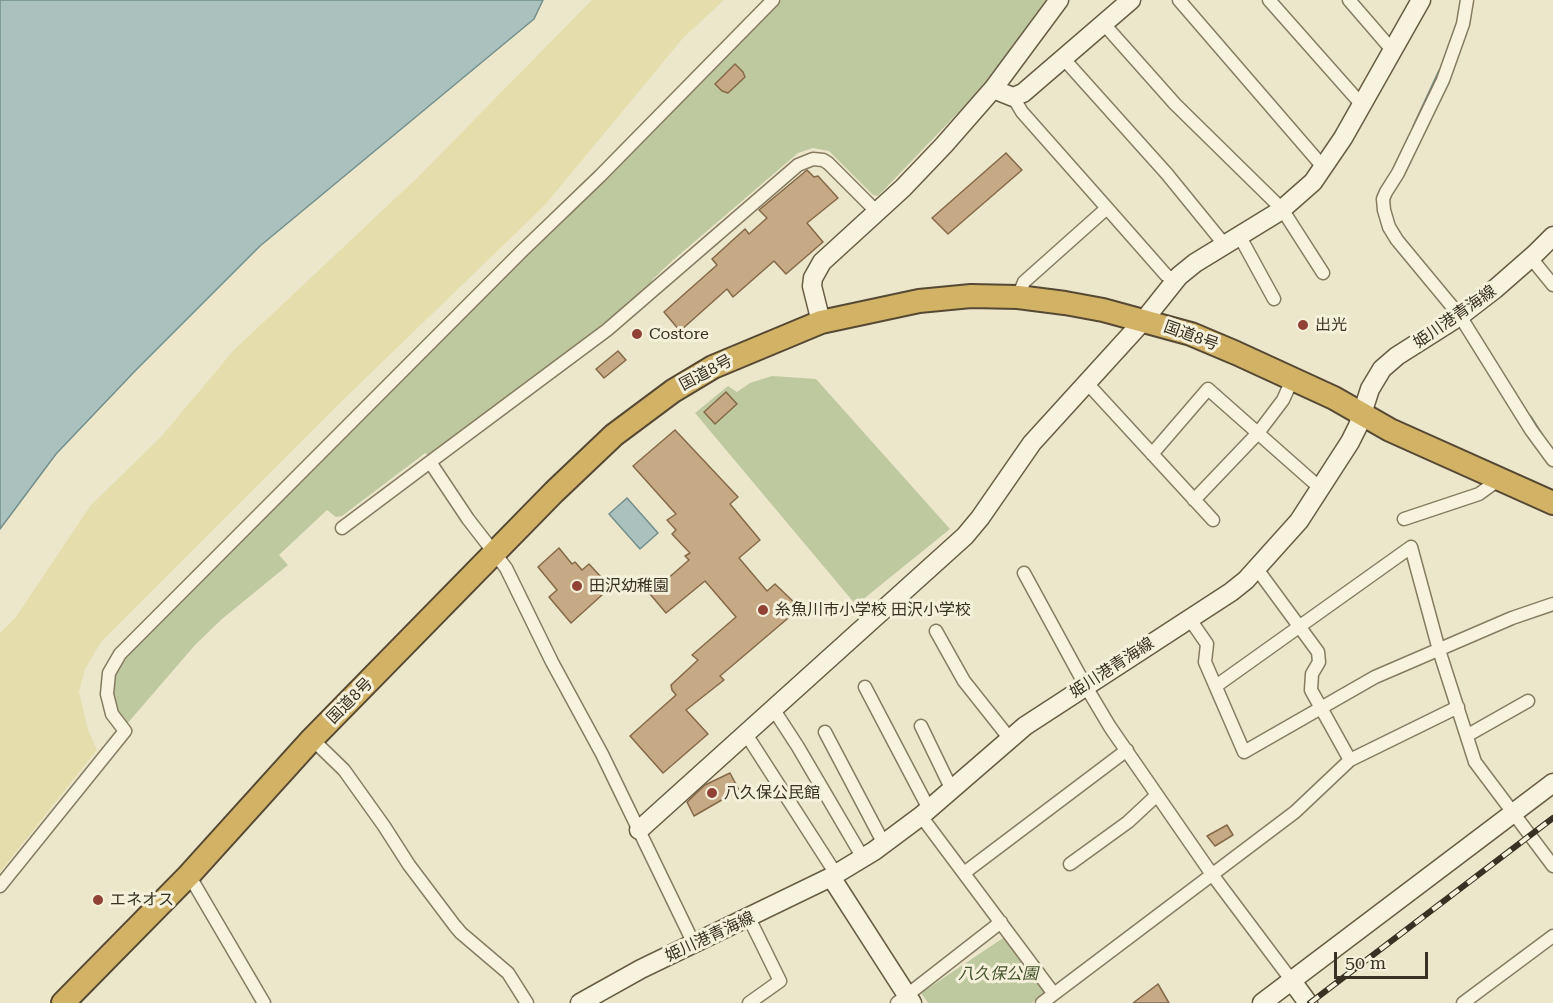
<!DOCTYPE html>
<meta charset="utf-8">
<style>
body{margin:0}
#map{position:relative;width:1553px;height:1003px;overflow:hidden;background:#ece7cb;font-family:"Roboto Serif",serif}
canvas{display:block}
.scale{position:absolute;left:1334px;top:952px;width:94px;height:27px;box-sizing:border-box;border:3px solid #393123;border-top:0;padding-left:8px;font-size:18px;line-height:21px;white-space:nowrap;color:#393123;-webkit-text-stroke:4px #f4f0da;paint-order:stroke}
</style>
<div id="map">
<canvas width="1553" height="1003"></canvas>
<div class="scale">50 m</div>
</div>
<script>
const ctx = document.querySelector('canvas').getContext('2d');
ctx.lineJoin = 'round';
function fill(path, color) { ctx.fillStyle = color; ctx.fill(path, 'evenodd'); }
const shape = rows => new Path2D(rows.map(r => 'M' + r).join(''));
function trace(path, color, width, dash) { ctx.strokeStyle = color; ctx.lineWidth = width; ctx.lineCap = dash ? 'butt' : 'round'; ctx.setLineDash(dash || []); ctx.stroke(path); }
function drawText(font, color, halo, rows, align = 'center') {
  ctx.font = font + ' "Roboto Serif","Noto Sans JP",serif'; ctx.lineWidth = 6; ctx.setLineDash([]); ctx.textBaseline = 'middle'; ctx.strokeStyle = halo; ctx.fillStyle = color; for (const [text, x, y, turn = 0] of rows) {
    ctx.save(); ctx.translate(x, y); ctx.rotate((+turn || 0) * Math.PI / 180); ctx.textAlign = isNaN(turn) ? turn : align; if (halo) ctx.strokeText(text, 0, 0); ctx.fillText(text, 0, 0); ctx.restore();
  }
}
fill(shape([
 [781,0,1046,0,1029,27,972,98,878,196,873,195,829,151,813,148,798,153,672,261,652,280,651,285,572,349,428,455,425,453,420,457,342,516,336,517,327,510,279,555,288,565,222,619,195,645,126,725,112,703,112,680,120,660],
 [772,376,816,379,950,529,856,605,695,413,728,386,737,392,750,383],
 [1006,936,1047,993,1032,1003,928,1003,921,993]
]), '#bec9a0');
fill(shape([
 [592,0,724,0,683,38,545,205,348,395,101,642,85,669,79,692,88,730,97,750,0,872,0,633,16,617,91,505,161,437,233,351,418,177]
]), '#e5ddab');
const water = shape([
 [0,0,543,0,534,19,260,246,135,371,56,454,0,529,0,0],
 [627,498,658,533,640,549,609,514,627,498]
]);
fill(water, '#abc1be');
trace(water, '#728f8c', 1.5);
trace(shape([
 [1414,127,1440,71],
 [1530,417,1542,436]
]), '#728f8c', 4);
const building = shape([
 [735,64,743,72,745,77,728,93,722,91,715,84,735,64],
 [1006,153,1022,170,948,234,932,218,1006,153],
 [807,170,814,177,818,176,838,198,807,223,823,242,786,274,774,261,733,297,727,289,680,331,664,312,717,265,712,259,745,229,749,234,767,218,759,210,807,170],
 [618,351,626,360,604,378,596,369,618,351],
 [726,392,737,404,715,424,704,412,726,392],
 [675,430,738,497,730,504,760,540,739,558,767,591,775,584,800,608,720,676,724,680,686,710,708,734,663,773,630,736,676,695,672,690,671,685,698,660,692,655,736,617,705,581,666,613,650,594,689,560,685,556,690,553,672,534,676,530,667,520,676,514,633,466,675,430],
 [559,548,572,564,575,562,582,570,589,564,602,578,594,585,602,595,571,623,549,597,557,590,538,567,559,548],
 [730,773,739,790,694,816,687,802,705,785,730,773],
 [1227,825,1233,835,1215,846,1207,836,1227,825],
 [1158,984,1169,1003,1133,1003,1158,984]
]);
fill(building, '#c6a985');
trace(building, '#856948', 1.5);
const street = shape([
 [1179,0,1324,168],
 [1269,0,1362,105],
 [1349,0,1393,51],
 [1467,0,1463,24,1443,80,1398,173,1386,192,1383,199,1384,210,1389,227,1397,240,1460,316,1531,430,1553,460],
 [1103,23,1175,104,1282,209,1323,273],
 [1063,58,1167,174,1224,244],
 [1013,97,1022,112,1107,208,1166,275,1176,280],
 [1239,235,1274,299],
 [1531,258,1553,285],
 [1018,297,1024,282,1107,208],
 [1087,383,1213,520],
 [1152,454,1208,389,1320,488],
 [430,462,607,330,798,165,813,159,823,160,828,163,877,212],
 [1194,500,1258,433,1283,400,1292,380],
 [1404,519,1479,494,1501,478],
 [342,528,430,462,468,519,506,568,552,662,602,754,694,944],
 [1257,569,1318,652,1319,662,1312,674,1311,690,1350,760],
 [1024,573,1085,685,1110,727,1211,873,1292,981],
 [1189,618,1207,644,1205,662,1244,752,1375,677,1512,618,1553,604],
 [936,631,964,681,1010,739],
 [1216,686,1411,547,1439,650,1475,762,1553,866],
 [865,687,929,809],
 [774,710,798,747,863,858],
 [921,726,952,790],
 [825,732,884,844],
 [746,734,836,874],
 [1468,735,1528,701],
 [312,739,344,770,384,826,409,865,455,926,461,933,508,973,527,1003],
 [921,816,1054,994],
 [1070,864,1128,822,1157,795],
 [964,873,1127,750],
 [189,875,264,1003],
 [0,886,125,731,112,714,107,694,109,673,120,654,522,251,600,176,773,0],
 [749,1003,780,981,749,918],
 [897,1003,1001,922],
 [1042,1003,1295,812,1350,760,1458,707],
 [1463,1003,1553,936]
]);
const secondary = shape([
 [993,89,1013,97,1023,93,1131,0],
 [821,322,812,286,813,278,822,262,903,188,944,145,993,89,1059,0],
 [639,830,965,536,980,518,1032,443,1144,320,1179,276,1195,263,1280,211,1313,182,1343,138,1421,0],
 [831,877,912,1003],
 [1292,981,1308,1003],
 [580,1003,641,969,831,877,874,851,921,816,1025,726,1231,592,1246,580,1299,521,1350,442,1358,426,1370,389,1382,369,1397,356,1460,316,1495,289,1535,254,1553,236],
 [1262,1003,1553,783]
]);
const highway = shape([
 [63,1003,189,875,312,739,554,492,614,435,673,391,713,367,821,322,919,301,971,296,1018,297,1065,303,1103,310,1191,334,1236,353,1334,398,1390,430,1553,503]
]);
trace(street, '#877b61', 15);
trace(secondary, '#695c43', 21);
trace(highway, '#564934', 26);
trace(street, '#f7f3de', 12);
trace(secondary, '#f7f3de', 18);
trace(highway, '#d2b265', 22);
const rail = shape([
 [1310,1003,1553,818]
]);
trace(rail, '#393123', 6);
trace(rail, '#f4f0da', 4, [11]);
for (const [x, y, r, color] of [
 [1303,325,6,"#914235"],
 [637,334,6,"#914235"],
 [577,586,6,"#914235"],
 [763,610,6,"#914235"],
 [712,793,6,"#914235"],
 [98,900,6,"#914235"]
]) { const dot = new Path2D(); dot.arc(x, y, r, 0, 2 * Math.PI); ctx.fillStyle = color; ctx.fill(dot); trace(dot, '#f4f0da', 2); }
drawText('16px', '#393123', '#f4f0da', [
 ["姫川港青海線",1455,317,-35],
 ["国道8号",1191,336,20],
 ["国道8号",706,373,-28],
 ["姫川港青海線",1112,668,-33],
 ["国道8号",350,701,-45],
 ["姫川港青海線",710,937,-25]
]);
drawText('16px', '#393123', '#f4f0da', [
 ["出光",1315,325],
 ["Costore",649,334],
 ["田沢幼稚園",589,586],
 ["糸魚川市小学校 田沢小学校",775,610],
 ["八久保公民館",724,793],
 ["エネオス",110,900]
], 'left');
drawText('italic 16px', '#44542b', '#f4f0da', [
 ["八久保公園",998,974]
]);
</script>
